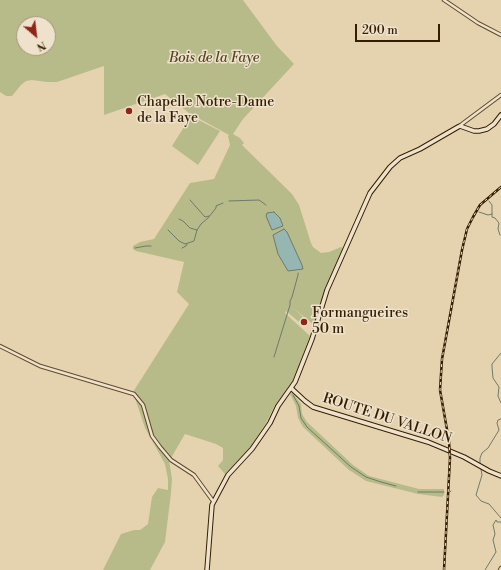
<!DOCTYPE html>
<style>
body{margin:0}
#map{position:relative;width:501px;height:570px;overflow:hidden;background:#e5d3b0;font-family:"Libre Bodoni",serif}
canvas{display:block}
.north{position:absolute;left:16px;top:16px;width:40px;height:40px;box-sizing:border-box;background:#eee2cc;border:1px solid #a4947a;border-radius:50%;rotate:152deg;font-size:11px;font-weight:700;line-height:16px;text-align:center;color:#351e00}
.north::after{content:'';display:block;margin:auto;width:14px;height:18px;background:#8f2418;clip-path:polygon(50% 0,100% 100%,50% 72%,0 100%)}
.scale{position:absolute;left:355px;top:24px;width:85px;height:18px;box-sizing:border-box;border:2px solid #351e00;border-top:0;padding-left:5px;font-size:12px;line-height:14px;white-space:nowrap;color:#351e00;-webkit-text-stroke:3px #eee2cc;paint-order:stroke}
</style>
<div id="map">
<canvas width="501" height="570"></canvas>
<div class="north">N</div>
<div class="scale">200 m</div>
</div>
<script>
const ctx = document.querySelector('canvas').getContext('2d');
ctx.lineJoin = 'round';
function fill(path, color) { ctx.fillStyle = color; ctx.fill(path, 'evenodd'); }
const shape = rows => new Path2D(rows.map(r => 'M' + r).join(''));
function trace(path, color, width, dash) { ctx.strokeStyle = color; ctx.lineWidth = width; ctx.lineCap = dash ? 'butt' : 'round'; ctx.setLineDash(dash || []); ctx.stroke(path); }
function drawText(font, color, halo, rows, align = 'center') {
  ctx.font = font + ' "Libre Bodoni",serif'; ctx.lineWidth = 3; ctx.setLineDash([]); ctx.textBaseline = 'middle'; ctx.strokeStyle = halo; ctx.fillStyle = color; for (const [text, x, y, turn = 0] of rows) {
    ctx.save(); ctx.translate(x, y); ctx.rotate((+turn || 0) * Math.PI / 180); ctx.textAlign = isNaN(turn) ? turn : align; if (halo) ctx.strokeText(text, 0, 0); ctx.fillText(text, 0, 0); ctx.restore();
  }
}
fill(shape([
 [0,0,243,0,277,46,294,64,243,119,233,134,240,138,244,143,242,145,292,194,299,205,311,243,313,247,321,253,329,252,341,247,343,248,315,326,292,307,303,317,299,322,286,311,285,313,310,336,293,380,274,407,266,423,249,449,225,474,218,466,223,460,223,448,216,444,185,434,171,458,162,447,161,450,169,460,172,479,171,493,165,542,150,570,103,570,121,534,134,530,140,530,148,524,152,497,158,488,168,490,168,479,165,464,145,428,133,392,189,304,177,292,184,262,136,251,133,249,133,246,140,242,154,239,190,183,214,179,230,145,228,136,229,135,189,113,165,94,104,115,104,66,57,82,47,82,32,80,26,81,21,85,12,96,6,96,0,92],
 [24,24,48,24,48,48,24,48],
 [191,116,220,131,198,165,172,146],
 [292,392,301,404,302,414,307,422,353,465,369,476,419,489,444,489,444,495,442,497,418,494,366,481,349,470,303,427,298,418,296,406,290,394]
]), '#b7bb8a');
const water = shape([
 [274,212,280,218,283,226,272,230,266,216,267,213,274,212],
 [284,229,287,232,302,265,303,269,288,271,278,254,273,235,284,229]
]);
fill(water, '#96b7b1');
trace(water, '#6f7a6a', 1);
trace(shape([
 [190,200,205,217,209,216],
 [229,201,259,200,266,205],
 [489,201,492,205,492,217,495,218,499,223,498,229,500,235],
 [479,212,488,215,492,214],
 [179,219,183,221,190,228,197,230],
 [168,230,179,241,185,244,194,241,197,230,201,224,208,218,216,208,216,206,223,203],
 [135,248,146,246,151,246],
 [182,248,186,246,187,244],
 [501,353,492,364,492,367,493,378,499,387,498,396,501,403],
 [274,357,290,305,290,301,292,297,298,275,298,273],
 [293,395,299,406,301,418,307,427,351,467,366,477,381,482,396,486],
 [480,464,480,458,482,453,488,448,499,430,497,423,498,420,501,419],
 [481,469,482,475,476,495,481,501,489,504,501,518],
 [418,492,444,492],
 [450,492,451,491],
 [485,570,496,552,493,540,495,534,493,525,496,520,497,522,501,522]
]), '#6f7a6a', 1);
const street = shape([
 [444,0,478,23,501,35],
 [460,126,462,124,501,95],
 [0,346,40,366,134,394,143,405,152,436,160,447,171,460,194,475,213,501],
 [500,570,501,568]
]);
const secondary = shape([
 [291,388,305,401,313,407,428,442,464,457,489,471,501,476],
 [207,570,212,505,228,475,252,449,270,423,278,406,295,382,312,339,327,290,370,193,390,167,400,158,420,149,458,127,460,126,474,131,479,131,487,129,494,124,501,115]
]);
trace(street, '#614b2c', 4.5);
trace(secondary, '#351e00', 5.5);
trace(street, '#eee2cc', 2.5);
trace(secondary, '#eee2cc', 3.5);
const rail = shape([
 [444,570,450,458,449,441,440,390,442,359,462,250,467,229,473,217,480,205,501,187]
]);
trace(rail, '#351e00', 2.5);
trace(rail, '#eee2cc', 1, [3]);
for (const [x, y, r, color] of [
 [129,111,4,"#8f2418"],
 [304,322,4,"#8f2418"]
]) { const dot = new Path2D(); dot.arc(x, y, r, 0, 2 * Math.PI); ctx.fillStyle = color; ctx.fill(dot); trace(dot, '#eee2cc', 1.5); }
drawText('italic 14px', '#564522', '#eee2cc', [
 ["Bois de la Faye",214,59]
]);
drawText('14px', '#351e00', '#eee2cc', [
 ["Chapelle Notre-Dame",137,103],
 ["de la Faye",137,119],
 ["Formangueires",312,314],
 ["50 m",312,330]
], 'left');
drawText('14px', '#351e00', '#eee2cc', [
 ["ROUTE DU VALLON",387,419,18]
]);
</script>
